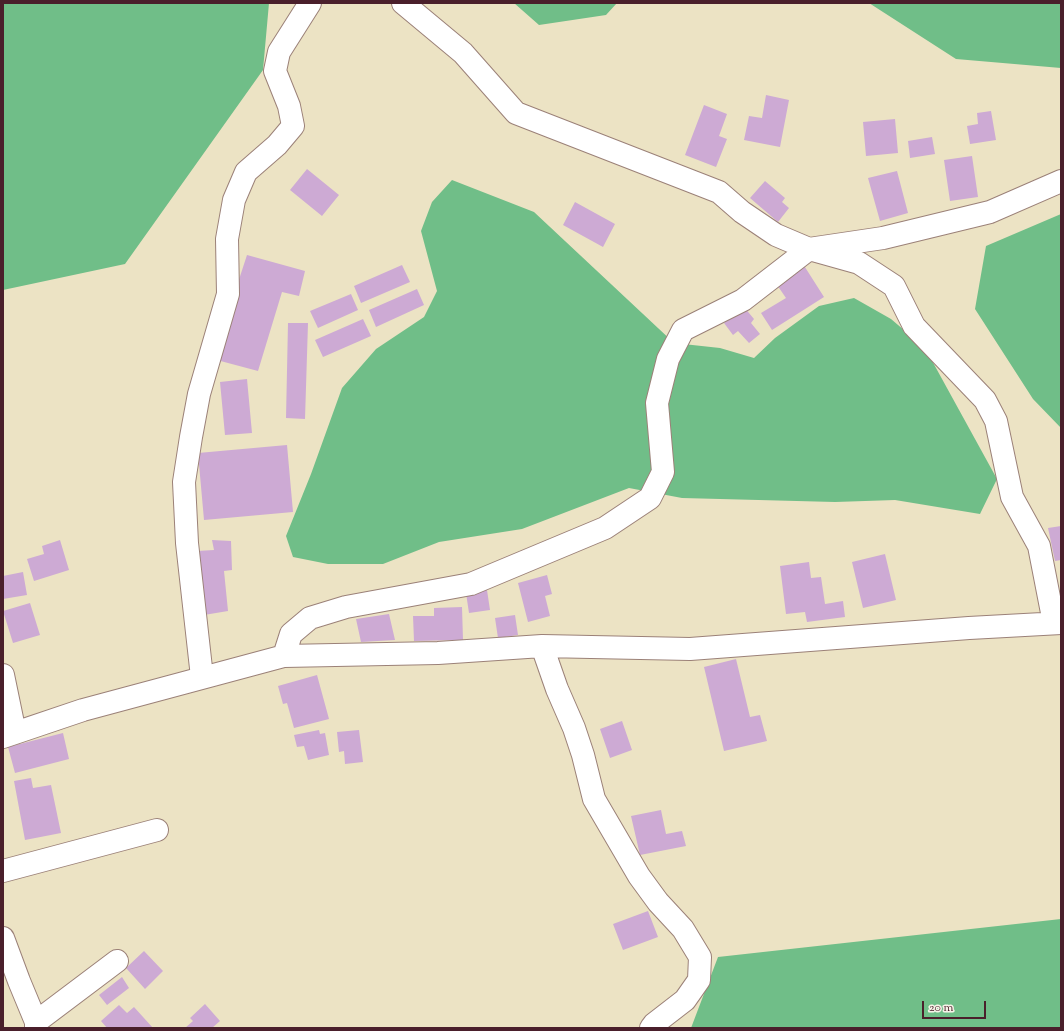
<!DOCTYPE html>
<style>
body{margin:0}
#map{position:relative;width:1064px;height:1031px;overflow:hidden;background:#ece3c4;font-family:"Sorts Mill Goudy",serif}
canvas{display:block}
.frame{position:absolute;inset:0;border:4px solid #4a1f2b;pointer-events:none}
.scale{position:absolute;left:922px;top:1001px;width:64px;height:18px;box-sizing:border-box;border:2px solid #4a1f2b;border-top:0;padding-left:5px;font-size:12px;line-height:14px;white-space:nowrap;color:#4a1f2b;-webkit-text-stroke:3px #f7f3e8;paint-order:stroke}
</style>
<div id="map">
<canvas width="1064" height="1031"></canvas>
<div class="frame"></div>
<div class="scale">20 m</div>
</div>
<script>
const ctx = document.querySelector('canvas').getContext('2d');
ctx.lineJoin = 'round';
function fill(path, color) { ctx.fillStyle = color; ctx.fill(path, 'evenodd'); }
const shape = rows => new Path2D(rows.map(r => 'M' + r).join(''));
function trace(path, color, width, dash) { ctx.strokeStyle = color; ctx.lineWidth = width; ctx.lineCap = dash ? 'butt' : 'round'; ctx.setLineDash(dash || []); ctx.stroke(path); }
fill(shape([
 [3,3,269,3,263,70,125,264,3,290],
 [514,3,617,3,606,15,539,25],
 [869,3,1061,3,1061,68,956,59],
 [452,180,534,212,674,343,720,348,754,358,775,338,819,306,854,298,891,319,925,348,997,479,980,514,895,500,835,502,682,498,629,488,522,529,439,542,383,564,328,564,293,557,286,536,311,474,342,388,376,349,424,317,437,291,421,231,432,202],
 [1061,214,1061,428,1033,399,975,309,986,246],
 [1061,919,1061,1028,691,1028,718,957]
]), '#70be88');
fill(shape([
 [766,95,789,100,780,147,744,140,749,116,762,118],
 [704,105,727,114,719,136,727,139,716,167,685,155],
 [991,111,996,140,970,144,967,126,978,124,977,113],
 [895,119,898,153,866,156,863,122],
 [932,137,935,154,910,158,908,141],
 [972,156,978,197,950,201,944,160],
 [307,169,339,195,322,216,290,190],
 [897,171,908,213,880,221,868,178],
 [765,181,785,198,782,202,789,208,778,222,750,198],
 [575,202,615,224,603,247,563,225],
 [247,255,305,271,299,296,282,292,258,371,213,359],
 [803,264,824,297,772,330,761,313,786,298,775,282],
 [402,265,410,282,361,303,354,286],
 [417,289,424,305,376,327,369,310],
 [351,294,358,310,318,328,310,311],
 [744,307,754,319,751,323,760,334,749,343,738,331,733,335,724,323],
 [363,319,371,336,323,357,315,340],
 [288,323,308,323,305,419,286,418],
 [247,379,252,433,225,435,220,382],
 [287,445,293,512,204,520,198,453],
 [1061,526,1061,560,1055,561,1048,528],
 [60,540,69,570,34,581,27,559,44,554,42,546],
 [212,540,231,541,232,570,224,571,228,611,204,615,197,551,214,550],
 [885,554,896,600,863,608,852,562],
 [809,562,811,578,821,577,825,604,843,601,845,617,807,622,805,612,786,614,780,566],
 [23,572,27,595,3,599,3,576],
 [547,575,552,594,545,596,550,616,528,622,518,583],
 [487,590,490,610,469,613,466,593],
 [30,603,40,635,13,643,3,611],
 [462,607,463,640,414,641,413,616,434,616,434,608],
 [389,614,395,640,361,642,356,619],
 [515,615,518,635,498,638,495,618],
 [736,659,750,717,760,715,767,741,724,751,704,667],
 [317,675,329,719,294,728,287,703,283,704,278,686],
 [622,721,632,750,610,758,600,729],
 [319,730,320,734,325,733,329,755,308,760,304,746,297,747,294,735],
 [359,730,363,762,345,764,344,751,339,752,337,732],
 [63,733,69,759,15,773,8,747],
 [31,778,33,788,51,785,61,833,25,840,14,781],
 [661,810,666,834,682,831,686,846,640,855,631,816],
 [648,911,658,937,623,950,613,924],
 [144,951,163,971,145,989,126,968],
 [122,977,129,988,107,1005,99,995],
 [205,1004,220,1021,212,1028,185,1028,193,1021,190,1018],
 [119,1005,127,1013,134,1007,153,1028,107,1028,101,1021]
]), '#cdaad4');
const minor = shape([
 [403,3,463,53,516,113,719,192,742,212,776,235,809,249,859,263,894,286,914,326,985,400,996,421,1012,497,1039,546,1054,623],
 [542,646,557,689,574,728,583,755,594,799,639,876,658,902,683,929,700,957,699,980,685,1000,654,1024,651,1028],
 [284,656,291,634,310,618,346,607,471,584,605,528,650,498,663,472,657,403,668,359,683,330,743,300,809,249,883,238,990,212,1061,181],
 [3,675,15,733],
 [202,677,187,543,184,482,191,437,199,394,228,294,227,239,234,200,246,172,277,145,293,126,289,106,275,71,279,52,310,3],
 [3,737,83,710,284,656,438,653,542,646,690,649,969,628,1061,623],
 [3,871,157,830],
 [3,938,19,981,36,1022,36,1028],
 [36,1022,117,961]
]);
trace(minor, '#9b8178', 24);
trace(minor, '#fff', 22);
</script>
